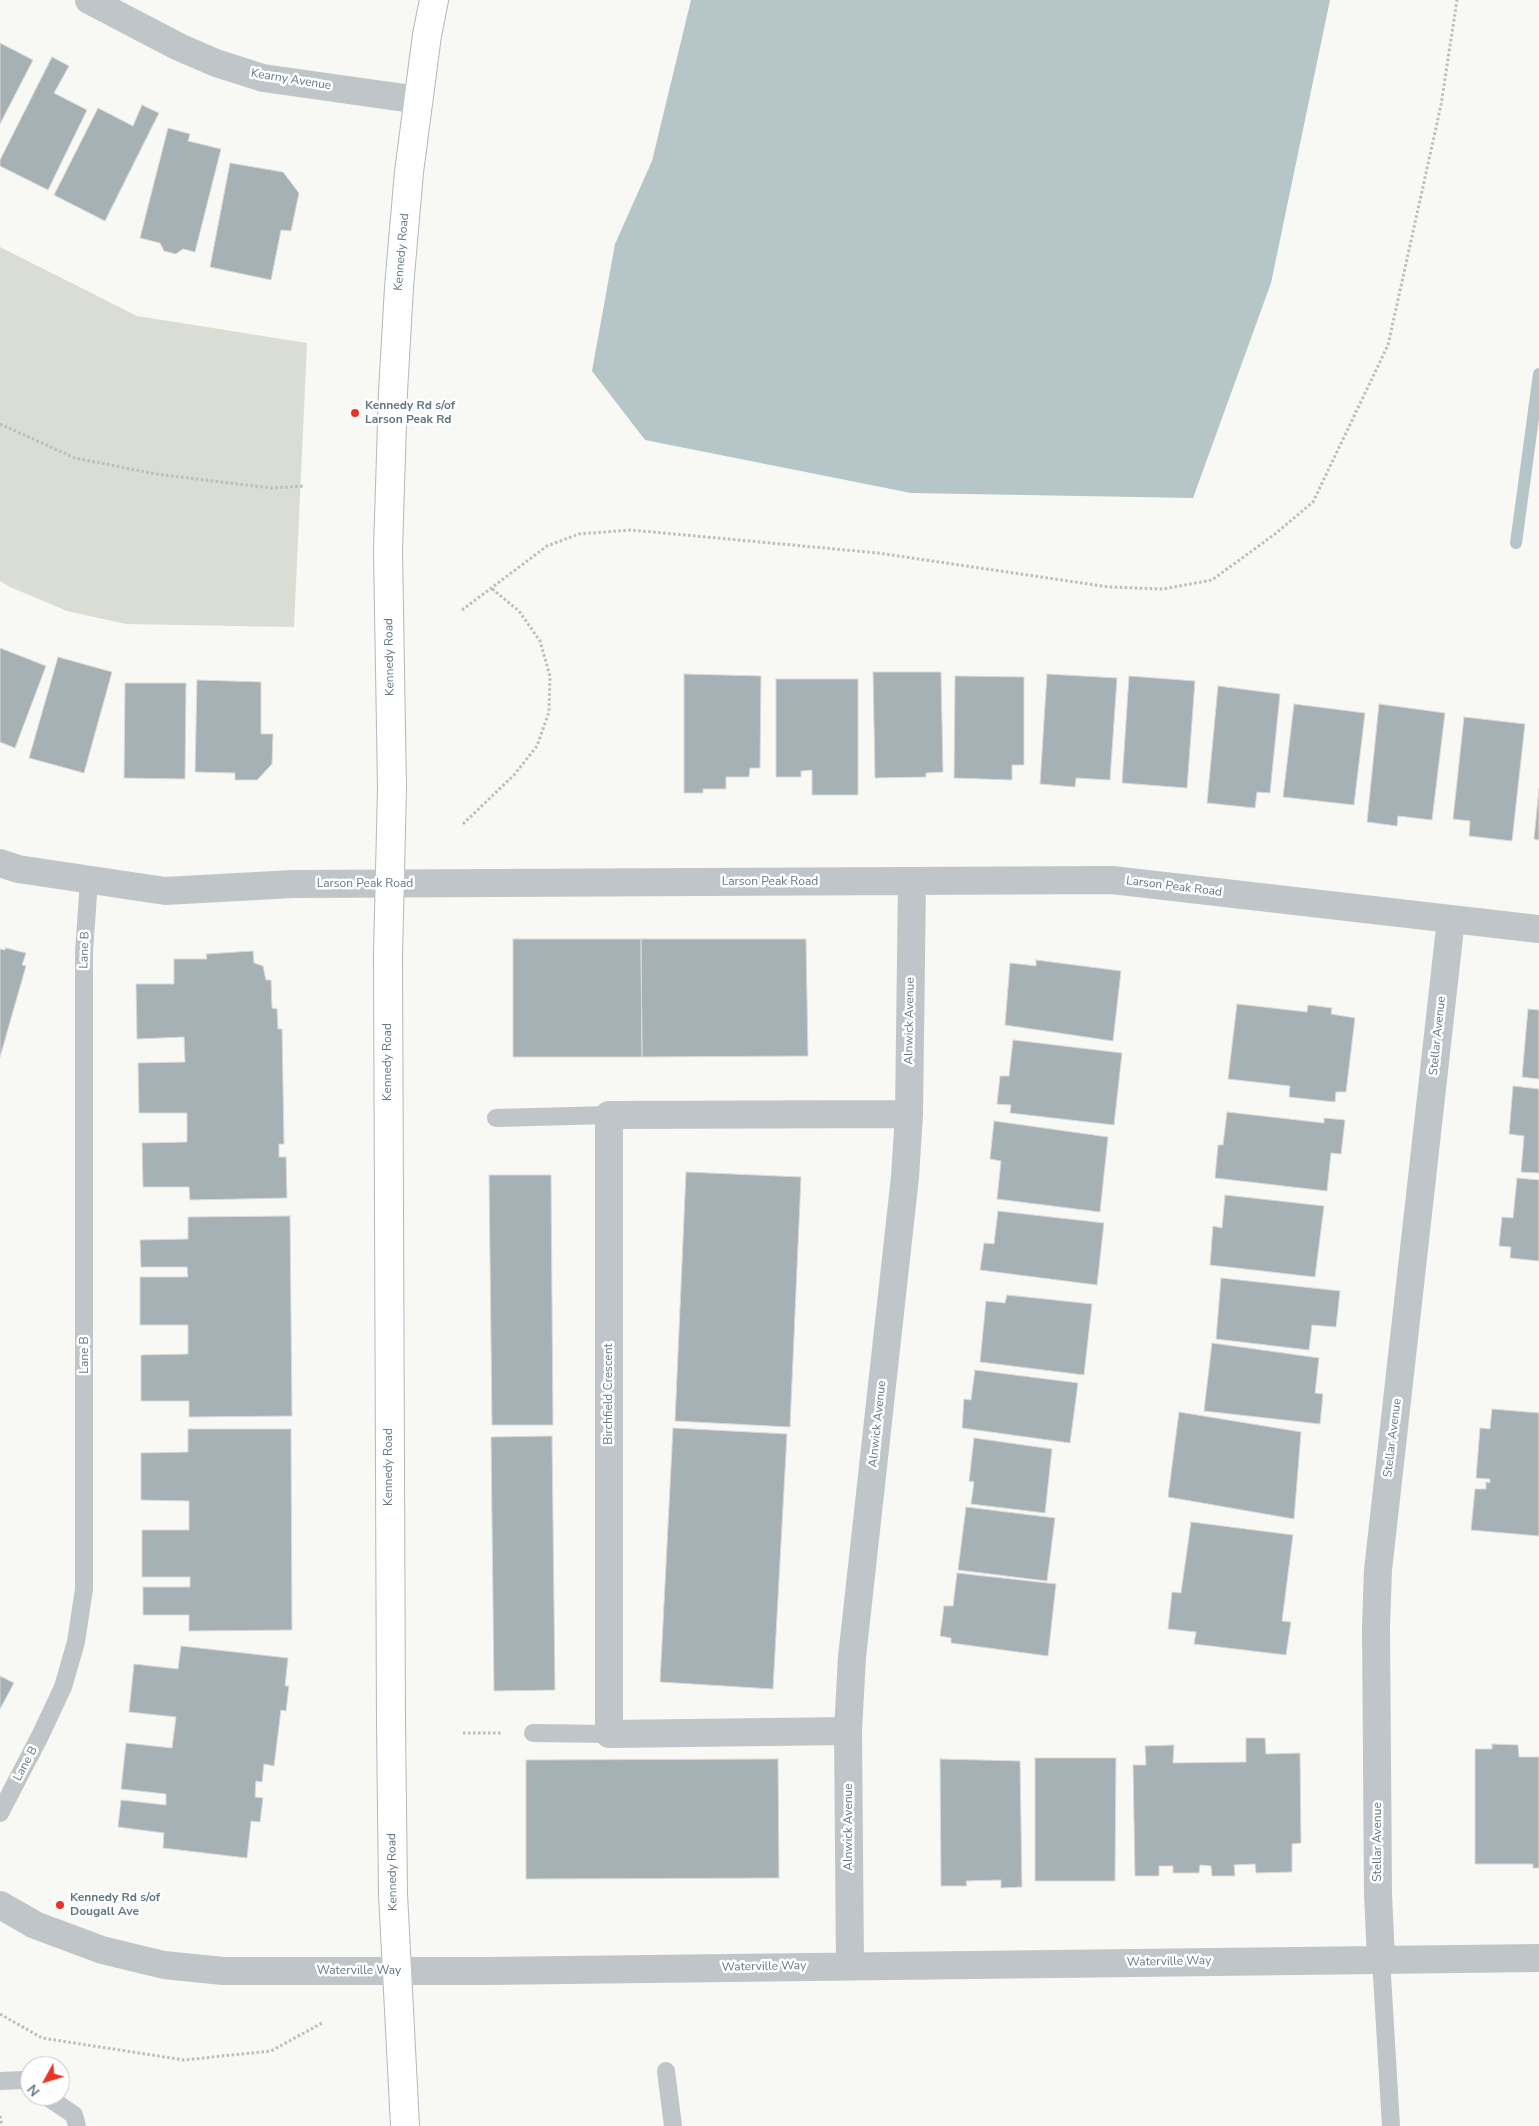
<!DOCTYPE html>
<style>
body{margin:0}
#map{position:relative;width:1539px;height:2126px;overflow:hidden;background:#f8f8f5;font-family:"Nunito Sans",sans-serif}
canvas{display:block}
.north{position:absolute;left:20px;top:2056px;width:50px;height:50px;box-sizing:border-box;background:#fff;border:1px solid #c0c9cd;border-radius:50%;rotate:231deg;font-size:14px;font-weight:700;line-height:20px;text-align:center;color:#627881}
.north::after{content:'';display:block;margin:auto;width:18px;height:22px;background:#e93424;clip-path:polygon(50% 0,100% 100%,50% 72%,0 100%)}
</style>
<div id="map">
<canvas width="1539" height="2126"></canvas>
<div class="north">N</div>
</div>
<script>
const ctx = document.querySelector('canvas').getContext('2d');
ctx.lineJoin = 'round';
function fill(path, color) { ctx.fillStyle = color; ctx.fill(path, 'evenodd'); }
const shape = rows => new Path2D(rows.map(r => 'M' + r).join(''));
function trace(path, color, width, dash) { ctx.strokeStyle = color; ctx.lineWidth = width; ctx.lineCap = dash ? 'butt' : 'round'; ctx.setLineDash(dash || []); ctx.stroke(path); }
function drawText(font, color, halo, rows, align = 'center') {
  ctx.font = font + ' "Nunito Sans",sans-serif'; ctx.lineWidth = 5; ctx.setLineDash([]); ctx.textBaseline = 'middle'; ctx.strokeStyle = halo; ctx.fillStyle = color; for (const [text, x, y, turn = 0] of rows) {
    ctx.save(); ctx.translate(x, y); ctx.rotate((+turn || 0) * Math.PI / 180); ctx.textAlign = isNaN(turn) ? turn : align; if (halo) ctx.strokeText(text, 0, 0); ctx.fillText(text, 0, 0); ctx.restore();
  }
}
fill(shape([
 [0,247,137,316,307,343,294,627,126,624,67,611,10,587,0,581]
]), '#d9ddd4');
fill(shape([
 [691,0,1330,0,1271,283,1193,498,911,493,645,440,592,371,615,244,652,161]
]), '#b6c6c8');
trace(shape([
 [1516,543,1539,374]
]), '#b6c6c8', 12);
const building = shape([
 [0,43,33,60,0,124,0,43],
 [52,57,69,66,54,93,87,110,48,190,0,166,0,160,52,57],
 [142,105,159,113,105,221,54,195,98,108,133,126,142,105],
 [168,128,190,134,188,141,221,149,195,252,183,249,176,254,164,251,160,243,140,238,168,128],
 [230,163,283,172,299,193,291,231,281,230,271,280,210,267,230,163],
 [0,648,46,666,15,748,0,742,0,648],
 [58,657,112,672,84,773,29,758,58,657],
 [873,672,941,672,943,772,926,773,926,777,875,778,873,672],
 [684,674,761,676,760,768,750,768,749,777,726,777,726,789,703,789,703,793,684,793,684,674],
 [1047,674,1117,678,1110,780,1076,778,1075,787,1040,784,1047,674],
 [955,676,1024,677,1024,765,1012,765,1012,780,954,778,955,676],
 [1129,676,1195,681,1187,788,1122,783,1129,676],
 [776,679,858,679,858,795,812,795,812,770,801,771,801,777,776,777,776,679],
 [197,680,261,682,261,734,273,734,272,764,257,780,235,780,235,773,195,772,197,680],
 [125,683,186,683,185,779,124,778,125,683],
 [1218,686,1280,694,1270,793,1257,792,1255,808,1207,803,1218,686],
 [1294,704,1365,713,1354,805,1283,797,1294,704],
 [1379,704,1445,713,1432,820,1398,816,1397,826,1367,822,1379,704],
 [1464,717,1525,724,1512,841,1469,836,1470,821,1453,819,1464,717],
 [1539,789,1539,840,1534,839,1539,789],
 [513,939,641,939,642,1057,513,1057,513,939],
 [641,939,806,939,808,1056,642,1057,641,939],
 [6,948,26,953,22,965,26,966,0,1057,0,949,5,950,6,948],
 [253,951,254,963,263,966,266,980,271,980,272,1008,277,1009,278,1029,282,1029,284,1144,279,1144,279,1157,286,1157,287,1198,190,1200,189,1187,143,1187,142,1143,187,1142,187,1113,139,1113,138,1063,185,1062,184,1037,137,1039,136,984,174,984,174,959,207,959,206,954,253,951],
 [1036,960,1121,971,1113,1041,1005,1025,1010,963,1036,966,1036,960],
 [1237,1004,1307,1012,1308,1005,1332,1008,1331,1014,1355,1018,1346,1092,1336,1092,1335,1102,1289,1097,1290,1086,1228,1079,1237,1004],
 [1528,1009,1539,1010,1539,1079,1522,1077,1528,1009],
 [1013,1040,1122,1053,1114,1125,1010,1113,1011,1105,997,1104,1000,1076,1009,1076,1013,1040],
 [1513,1086,1539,1089,1539,1173,1521,1172,1524,1136,1509,1134,1513,1086],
 [1227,1112,1324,1123,1324,1118,1345,1120,1341,1154,1331,1153,1327,1191,1215,1178,1218,1145,1223,1145,1227,1112],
 [994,1121,1108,1137,1100,1212,997,1199,1001,1161,990,1159,994,1121],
 [686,1172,801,1177,790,1427,675,1421,686,1172],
 [489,1175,551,1175,553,1425,492,1425,489,1175],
 [1517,1178,1539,1180,1539,1261,1510,1258,1511,1247,1499,1246,1502,1217,1513,1218,1517,1178],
 [1225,1195,1324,1206,1315,1277,1210,1265,1213,1226,1222,1228,1225,1195],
 [998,1211,1104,1223,1097,1285,980,1270,984,1243,994,1244,998,1211],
 [290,1216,292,1416,189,1417,189,1401,141,1401,141,1355,188,1354,188,1325,140,1325,140,1277,188,1277,187,1267,141,1267,140,1240,188,1239,188,1217,290,1216],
 [1221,1278,1340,1291,1336,1327,1312,1325,1309,1350,1216,1339,1221,1278],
 [1007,1295,1092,1304,1084,1375,980,1362,986,1301,1005,1303,1007,1295],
 [1212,1343,1319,1358,1315,1393,1323,1394,1320,1424,1204,1411,1212,1343],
 [975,1370,1078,1383,1070,1443,962,1428,964,1399,971,1400,975,1370],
 [1492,1409,1539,1413,1539,1536,1471,1530,1475,1489,1486,1489,1486,1482,1490,1483,1490,1479,1476,1478,1480,1428,1490,1429,1492,1409],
 [1179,1412,1301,1432,1294,1519,1168,1497,1179,1412],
 [673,1428,787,1434,773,1689,660,1682,673,1428],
 [188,1429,291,1429,292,1630,189,1631,189,1615,143,1615,143,1587,190,1587,190,1577,142,1577,142,1530,189,1530,189,1501,141,1500,141,1453,188,1452,188,1429],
 [552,1436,555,1690,494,1691,491,1437,552,1436],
 [974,1438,1052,1449,1045,1513,971,1504,974,1482,969,1481,974,1438],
 [966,1507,1055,1518,1047,1581,958,1570,966,1507],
 [1191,1522,1293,1535,1282,1621,1291,1622,1286,1655,1194,1644,1196,1632,1168,1629,1172,1592,1181,1593,1191,1522],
 [957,1573,1056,1584,1048,1656,951,1643,951,1638,940,1636,944,1606,953,1606,957,1573],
 [181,1646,288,1658,285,1686,289,1686,286,1711,281,1710,274,1766,264,1764,262,1782,256,1781,255,1797,263,1798,260,1822,251,1821,247,1858,163,1848,164,1833,118,1827,121,1800,166,1805,166,1794,121,1789,126,1743,172,1748,176,1717,129,1712,134,1664,178,1669,181,1646],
 [0,1676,14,1683,0,1709,0,1676],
 [1246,1738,1265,1738,1266,1754,1300,1753,1301,1843,1292,1844,1292,1872,1256,1873,1255,1864,1234,1865,1235,1876,1212,1876,1211,1866,1200,1865,1199,1873,1173,1873,1173,1866,1159,1866,1159,1876,1135,1876,1133,1765,1146,1765,1145,1746,1174,1745,1173,1763,1246,1762,1246,1738],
 [1492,1744,1518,1745,1519,1757,1539,1757,1539,1868,1533,1868,1533,1864,1475,1864,1475,1749,1492,1749,1492,1744],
 [1035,1758,1116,1758,1115,1881,1035,1881,1035,1758],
 [778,1759,779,1878,526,1879,526,1760,778,1759],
 [940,1759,1020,1761,1022,1887,1001,1888,1001,1880,966,1881,967,1886,941,1886,940,1759]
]);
fill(building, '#a5b1b5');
trace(building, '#dad9d7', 1);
const secondary = shape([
 [405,2126,393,1894,391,1723,388,955,392,788,388,550,393,392,399,287,409,172,427,35,434,0]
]);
trace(secondary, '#b1b9bd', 30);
trace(shape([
 [0,424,75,458,156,474,271,488,304,486],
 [462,610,547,546,579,534,631,530,878,553,1109,587,1163,589,1212,580,1275,534,1313,502,1388,345,1441,105,1457,0],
 [463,824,514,775,537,746,549,712,550,676,540,641,519,611,491,588],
 [463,1733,502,1733],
 [0,2014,42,2038,184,2060,271,2051,324,2022],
 [0,2116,2,2126]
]), '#b9bec0', 3, [2.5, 2.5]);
trace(shape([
 [496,1118,609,1115],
 [533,1733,609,1734],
 [0,1813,40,1736,63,1687,76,1642,84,1589,84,952,89,880],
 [1381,1959,1391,2126],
 [666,2071,673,2126],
 [0,2081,23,2080,30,2085],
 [46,2096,74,2115,77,2126]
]), '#bfc5c8', 18);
trace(shape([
 [89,0,179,47,216,63,263,78,419,100],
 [0,863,18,869,165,891,293,884,1112,880,1539,929],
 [848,1731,609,1734,609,1115,909,1114],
 [0,1905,35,1925,102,1950,164,1965,223,1971,486,1971,1539,1958],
 [1381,1959,1378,1894,1376,1626,1378,1570,1451,919],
 [850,1966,848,1731,852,1657,905,1177,909,1114,912,882]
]), '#bfc5c8', 28);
trace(secondary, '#fff', 28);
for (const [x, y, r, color] of [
 [355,413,5,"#e93424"],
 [60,1905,5,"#e93424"]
]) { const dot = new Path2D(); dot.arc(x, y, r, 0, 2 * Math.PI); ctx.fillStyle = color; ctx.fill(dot); trace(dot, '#fff', 2); }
drawText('12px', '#627881', '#fff', [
 ["Kearny Avenue",291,80,9],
 ["Kennedy Road",402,252,-85],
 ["Kennedy Road",390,657,-91],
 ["Larson Peak Road",770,882],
 ["Larson Peak Road",365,884],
 ["Larson Peak Road",1174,887,7],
 ["Lane B",85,950,-88],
 ["Alnwick Avenue",910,1021,-89],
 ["Stellar Avenue",1438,1036,-84],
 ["Kennedy Road",388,1062,-90],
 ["Lane B",85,1355,-90],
 ["Birchfield Crescent",609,1394,-90],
 ["Alnwick Avenue",878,1424,-84],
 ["Stellar Avenue",1393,1438,-83],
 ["Kennedy Road",389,1467,-90],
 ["Lane B",26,1764,-62],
 ["Alnwick Avenue",849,1827,-90],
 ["Stellar Avenue",1378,1842,-90],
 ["Kennedy Road",393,1872,-91],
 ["Waterville Way",1169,1962,-1],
 ["Waterville Way",764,1967,-1],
 ["Waterville Way",359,1971]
]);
drawText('bold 12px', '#627881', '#fff', [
 ["Kennedy Rd s/of",365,406],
 ["Larson Peak Rd",365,420],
 ["Kennedy Rd s/of",70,1898],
 ["Dougall Ave",70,1912]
], 'left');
</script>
